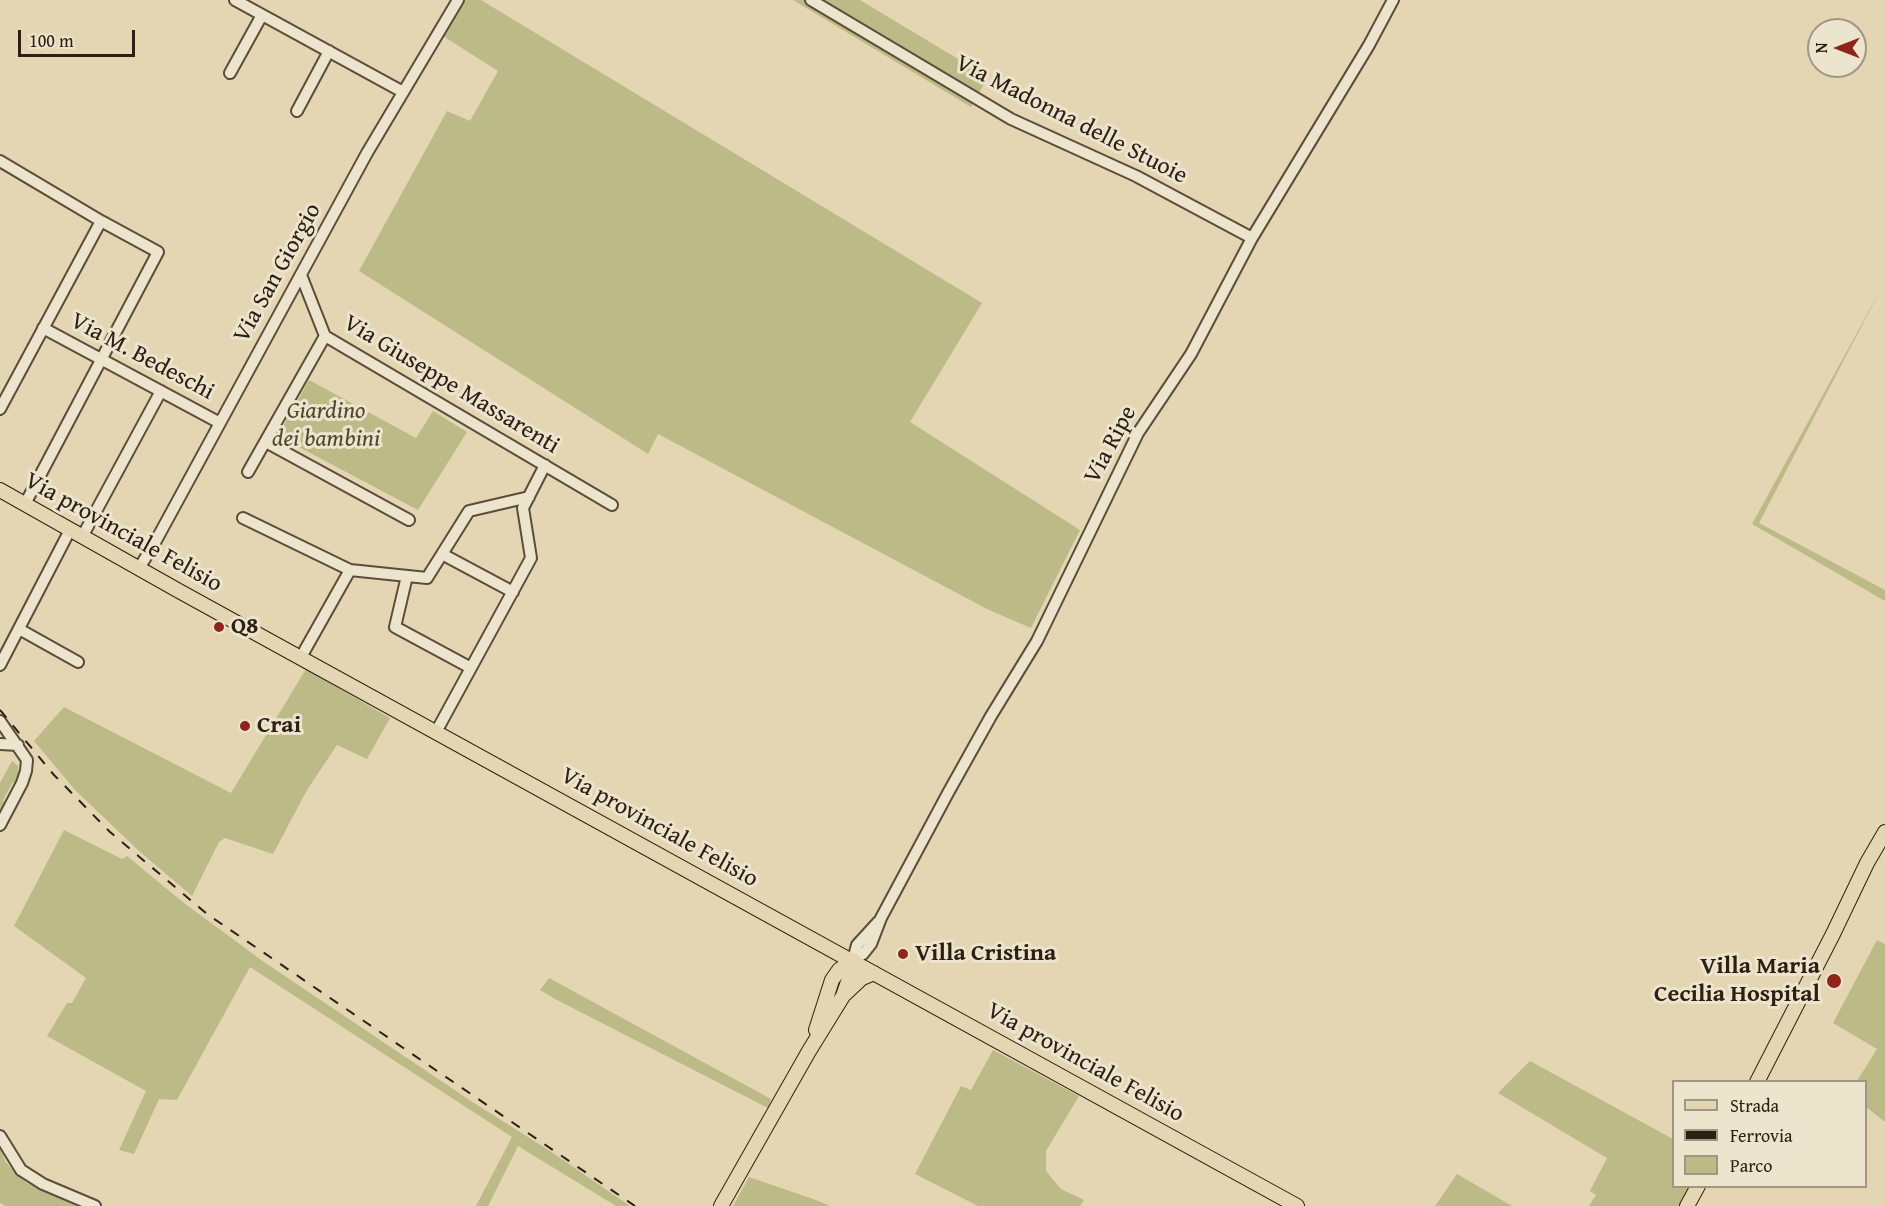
<!DOCTYPE html>
<style>
body{margin:0}
#map{position:relative;width:1885px;height:1206px;overflow:hidden;background:#e4d5b3;font-family:"Gentium Book Plus",serif}
canvas{display:block}
.legend{position:absolute;left:1672px;top:1080px;width:195px;height:108px;box-sizing:border-box;background:#ede4ce;border:2px solid #a09683;margin:0;padding:8px 10px;list-style:none;font-size:18px;color:#2d2012}
.legend li{display:flex;align-items:center;gap:12px;height:30px}
.legend b{width:30px;border:2px solid #a09683}
.north{position:absolute;left:1807px;top:18px;width:60px;height:60px;box-sizing:border-box;background:#ede4ce;border:2px solid #a09683;border-radius:50%;rotate:270deg;font-size:16px;font-weight:700;line-height:24px;text-align:center;color:#2d2012}
.north::after{content:'';display:block;margin:auto;width:21px;height:27px;background:#8f2418;clip-path:polygon(50% 0,100% 100%,50% 72%,0 100%)}
.scale{position:absolute;left:18px;top:30px;width:117px;height:27px;box-sizing:border-box;border:3px solid #2d2012;border-top:0;padding-left:8px;font-size:18px;line-height:21px;white-space:nowrap;color:#2d2012;-webkit-text-stroke:4px #ede4ce;paint-order:stroke}
</style>
<div id="map">
<canvas width="1885" height="1206"></canvas>
<ul class="legend">
<li><b style="height:8px;background:#e4d5b3"></b>Strada</li>
<li><b style="height:8px;background:#2d2012"></b>Ferrovia</li>
<li><b style="height:16px;background:#bcbb87"></b>Parco</li>
</ul>
<div class="north">N</div>
<div class="scale">100 m</div>
</div>
<script>
const ctx = document.querySelector('canvas').getContext('2d');
ctx.lineJoin = 'round';
function fill(path, color) { ctx.fillStyle = color; ctx.fill(path, 'evenodd'); }
const shape = rows => new Path2D(rows.map(r => 'M' + r).join(''));
function trace(path, color, width, dash) { ctx.strokeStyle = color; ctx.lineWidth = width; ctx.lineCap = dash ? 'butt' : 'round'; ctx.setLineDash(dash || []); ctx.stroke(path); }
function drawText(font, color, halo, rows, align = 'center') {
  ctx.font = font + ' "Gentium Book Plus",serif'; ctx.lineWidth = 6; ctx.setLineDash([]); ctx.textBaseline = 'middle'; ctx.strokeStyle = halo; ctx.fillStyle = color; for (const [text, x, y, turn = 0] of rows) {
    ctx.save(); ctx.translate(x, y); ctx.rotate((+turn || 0) * Math.PI / 180); ctx.textAlign = isNaN(turn) ? turn : align; if (halo) ctx.strokeText(text, 0, 0); ctx.fillText(text, 0, 0); ctx.restore();
  }
}
fill(shape([
 [463,0,481,0,982,303,910,422,1080,530,1031,628,987,609,658,434,648,454,359,271,447,111,470,121,498,71,443,36],
 [793,0,860,0,988,77,971,107],
 [1881,289,1759,523,1885,590,1885,601,1752,524],
 [309,380,416,438,433,411,467,432,418,510,278,436],
 [306,669,390,718,367,759,337,745,307,790,273,854,225,838,219,842,192,896,139,851,75,790,34,741,64,707,231,793],
 [12,761,18,766,19,777,16,783,13,782,3,800,6,803,0,815,0,783],
 [64,830,122,859,127,856,184,903,264,962,471,1101,550,1151,630,1206,616,1206,518,1146,488,1206,476,1206,512,1137,250,967,177,1100,159,1099,134,1154,119,1150,146,1091,47,1036,67,1003,72,1003,86,978,14,926],
 [1877,940,1885,944,1885,1122,1866,1107,1866,1082,1857,1081,1877,1049,1833,1023],
 [549,978,771,1099,768,1108,555,999,540,990],
 [993,1050,1079,1096,1046,1151,1046,1171,1061,1189,1084,1200,1080,1206,978,1206,915,1174,961,1086,971,1090],
 [1530,1061,1673,1139,1674,1186,1703,1187,1692,1206,1589,1206,1596,1195,1590,1191,1607,1158,1498,1093],
 [0,1145,5,1161,16,1174,27,1183,77,1206,6,1206,0,1203],
 [1457,1174,1512,1206,1435,1206],
 [749,1177,816,1200,830,1206,733,1206]
]), '#bcbb87');
const minor = shape([
 [235,0,403,92],
 [811,0,1011,119,1136,176,1252,238],
 [230,73,262,15],
 [297,111,329,51],
 [0,161,101,221,0,409],
 [301,275,325,336,612,505],
 [43,328,220,423],
 [266,442,409,520],
 [248,472,325,336],
 [25,504,158,252,101,221],
 [243,518,350,570,427,578,469,511,529,497],
 [82,537,161,391],
 [442,554,513,592],
 [139,568,153,546,367,153,458,0],
 [407,576,395,627,471,668],
 [19,629,78,662],
 [301,657,350,570],
 [0,665,70,530],
 [0,721,27,760,26,771,22,783,0,825],
 [436,732,531,558,523,508,545,465],
 [0,744,18,745],
 [853,960,863,954,871,944,881,918,948,793,991,716,1037,641,1138,433,1191,354,1252,238,1369,45,1393,0],
 [853,960,857,945,878,922],
 [0,1136,21,1170,43,1184,95,1206]
]);
const major = shape([
 [0,490,179,591,1297,1206],
 [845,994,862,978,874,973],
 [816,1030,832,980,839,970,853,960],
 [1757,1082,1833,934,1867,863,1885,832],
 [721,1206,809,1051,843,996,852,970,853,960],
 [1687,1206,1698,1186]
]);
trace(minor, '#5b4d3a', 14);
trace(major, '#2d2012', 16);
trace(minor, '#ede4ce', 10);
trace(major, '#e4d5b3', 14);
trace(shape([
 [0,710,54,775,110,832,207,914,635,1206]
]), '#2d2012', 2, [10, 10]);
for (const [x, y, r, color] of [
 [219,627,6,"#8f2418"],
 [245,726,6,"#8f2418"],
 [903,954,6,"#8f2418"],
 [1834,981,8,"#8f2418"]
]) { const dot = new Path2D(); dot.arc(x, y, r, 0, 2 * Math.PI); ctx.fillStyle = color; ctx.fill(dot); trace(dot, '#ede4ce', 2); }
drawText('24px', '#2d2012', '#ede4ce', [
 ["Via Madonna delle Stuoie",1071,120,27],
 ["Via San Giorgio",278,273,-61],
 ["Via M. Bedeschi",142,357,28],
 ["Via Giuseppe Massarenti",451,385,31],
 ["Via Ripe",1111,445,-62],
 ["Via provinciale Felisio",123,533,29],
 ["Via provinciale Felisio",659,828,29],
 ["Via provinciale Felisio",1085,1063,29]
]);
drawText('italic 24px', '#51472f', '#ede4ce', [
 ["Giardino",326,412],
 ["dei bambini",326,440]
]);
drawText('bold 24px', '#2d2012', '#ede4ce', [
 ["Q8",231,627],
 ["Crai",257,726],
 ["Villa Cristina",915,954],
 ["Villa Maria",1820,967,"right"],
 ["Cecilia Hospital",1820,995,"right"]
], 'left');
</script>
